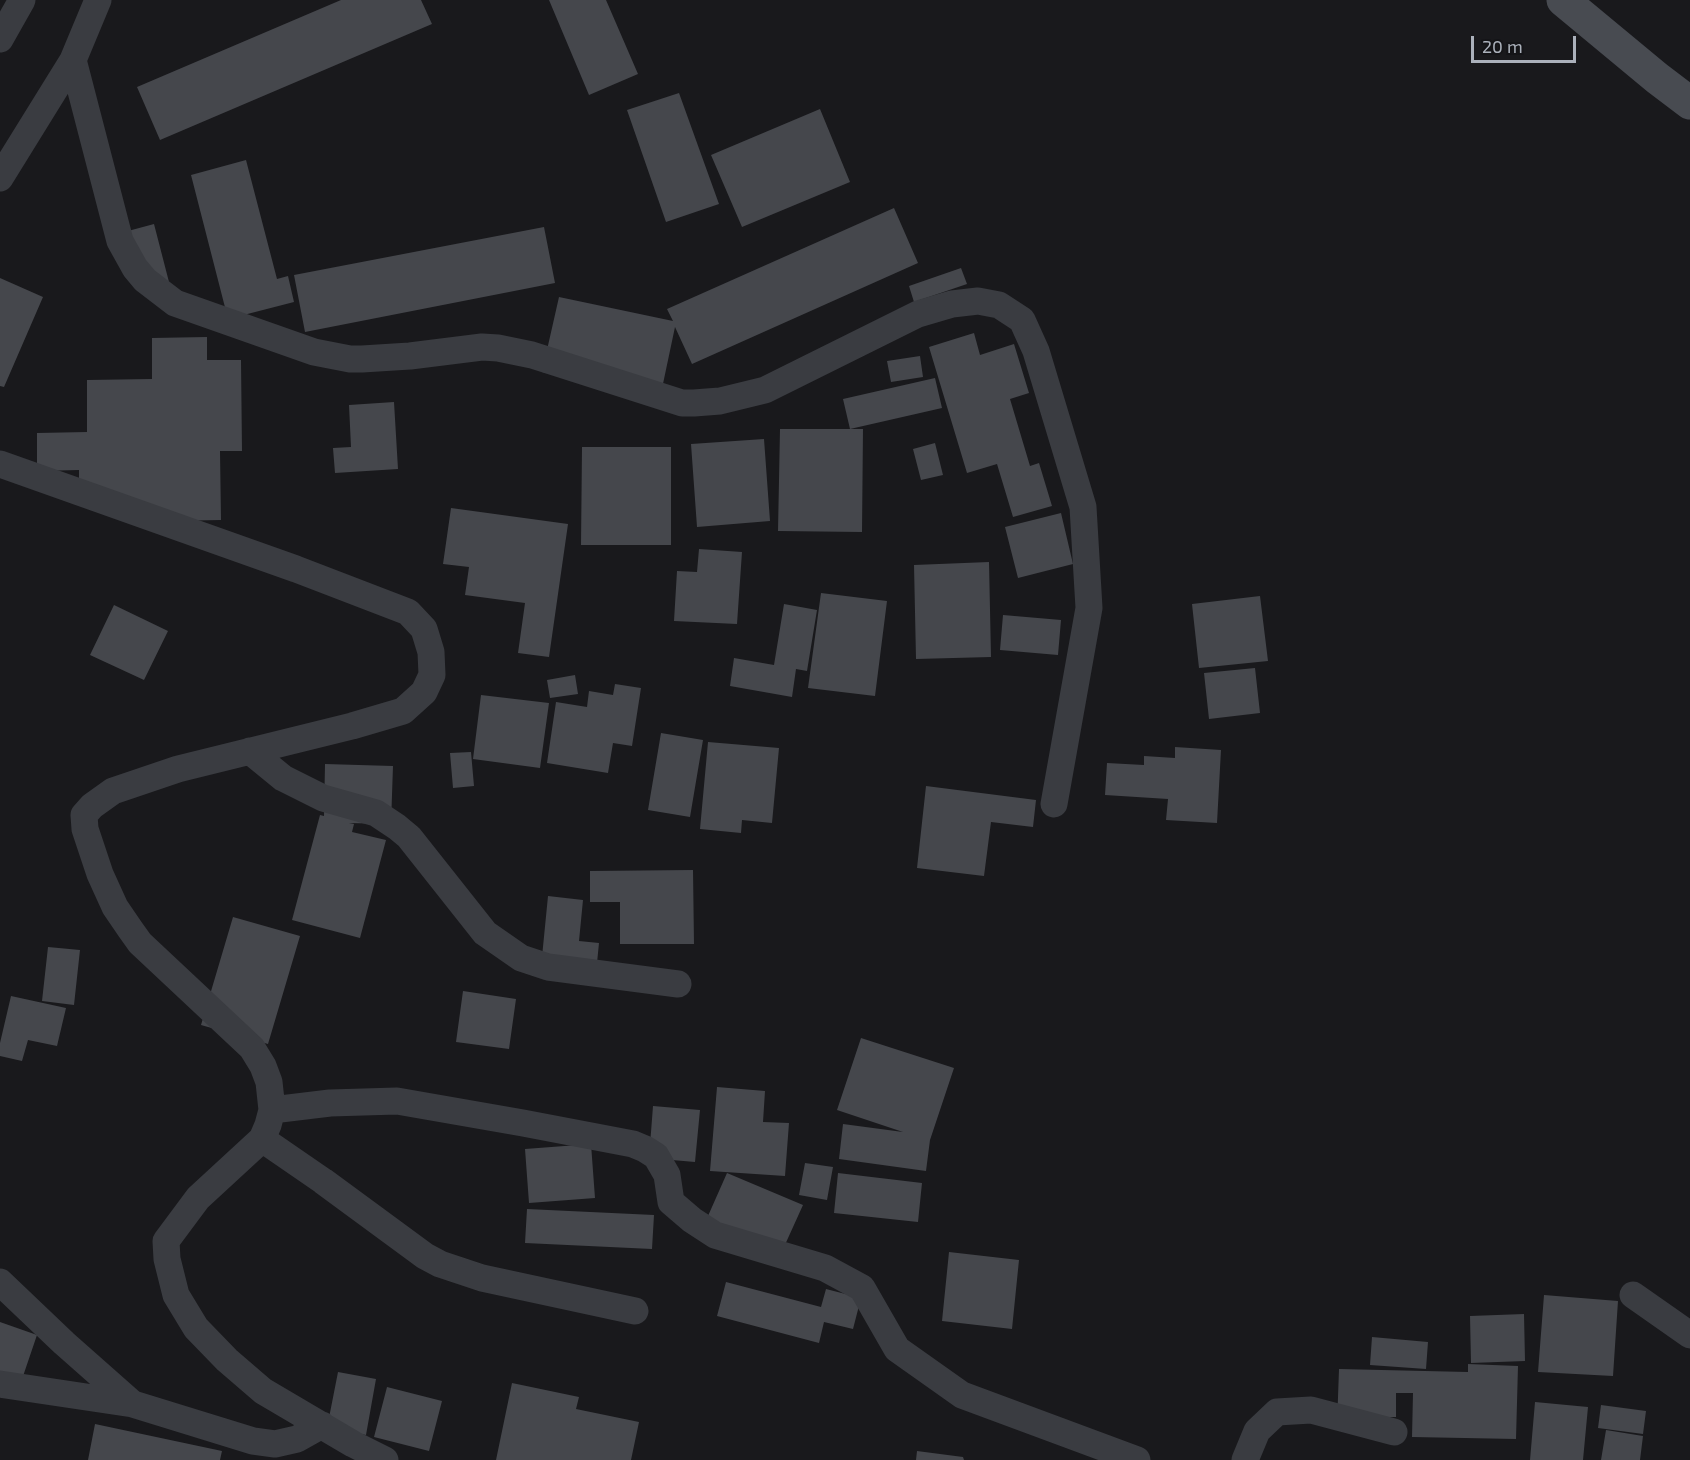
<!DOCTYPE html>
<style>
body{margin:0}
#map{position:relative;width:1690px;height:1460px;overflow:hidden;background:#19191c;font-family:"Exo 2",sans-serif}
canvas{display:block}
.scale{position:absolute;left:1471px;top:36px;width:105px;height:27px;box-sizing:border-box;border:3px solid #abb1bb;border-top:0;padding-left:8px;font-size:18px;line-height:21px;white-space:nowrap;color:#abb1bb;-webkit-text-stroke:4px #141417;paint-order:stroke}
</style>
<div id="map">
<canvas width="1690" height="1460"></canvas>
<div class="scale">20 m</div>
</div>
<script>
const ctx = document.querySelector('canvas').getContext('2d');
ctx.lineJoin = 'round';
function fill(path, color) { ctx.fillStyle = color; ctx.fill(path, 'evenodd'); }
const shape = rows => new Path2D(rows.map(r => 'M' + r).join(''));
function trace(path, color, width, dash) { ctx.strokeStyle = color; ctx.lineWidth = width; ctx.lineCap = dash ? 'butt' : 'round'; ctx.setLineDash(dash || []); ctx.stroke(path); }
fill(shape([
 [341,0,421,0,432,24,160,140,137,87],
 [549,0,606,0,638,74,589,95],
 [679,93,719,204,666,222,627,110],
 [820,109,850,182,742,227,711,155],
 [246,160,277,279,288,276,294,302,228,319,191,175],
 [894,208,918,263,692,364,675,327,660,398,542,372,559,297,673,321,667,309],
 [154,224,169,282,143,289,128,231],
 [544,227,555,283,305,332,294,275],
 [961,268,967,284,914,302,909,286],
 [0,278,43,297,4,387,0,386],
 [974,333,980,355,1014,344,1029,393,1010,399,1030,466,1039,463,1052,506,1013,517,997,464,967,473,929,347],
 [207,337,207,360,241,360,242,451,220,451,221,520,167,521,79,505,79,470,37,471,37,433,87,432,87,380,152,379,152,338],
 [920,356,923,377,891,382,887,361],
 [935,378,942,408,850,429,843,399],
 [394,402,398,469,335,473,333,448,351,447,349,405],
 [780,429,863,429,862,532,778,531],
 [764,439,770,521,697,527,691,444],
 [935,443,943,475,921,480,913,449],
 [582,447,671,447,671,545,581,545],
 [451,508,568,524,549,657,518,653,525,603,465,595,469,567,443,564],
 [1061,513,1073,564,1018,578,1005,527],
 [699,549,742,552,737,624,674,621,677,571,697,572],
 [989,562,991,657,916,659,914,565],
 [821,593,887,601,875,696,808,688],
 [1260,596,1268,661,1199,668,1192,604],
 [784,604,817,610,807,671,796,669,792,697,730,686,734,658,774,665],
 [114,605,168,631,144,680,90,655],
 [1003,615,1061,620,1058,655,1000,650],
 [1255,668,1260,713,1209,719,1204,673],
 [575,675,578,694,550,698,547,680],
 [615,684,641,688,632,746,613,743,608,773,547,763,556,702,587,707,589,691,613,695],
 [481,695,549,703,540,768,473,759],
 [661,733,703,740,690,817,648,810],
 [708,742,779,748,772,823,742,820,741,833,700,829],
 [1175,747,1221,750,1217,823,1166,820,1168,799,1105,795,1107,763,1144,765,1144,756,1175,758],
 [471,752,474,786,453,788,450,753],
 [325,764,393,766,391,824,349,823,354,824,352,832,386,840,360,938,292,920,320,815,324,816],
 [926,786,1036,800,1033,827,991,822,984,876,917,868],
 [693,870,694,944,620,944,620,902,590,902,590,871],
 [548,896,583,900,579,941,599,943,596,973,541,967],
 [233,917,300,936,268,1044,201,1025],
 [48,947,80,950,74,1005,42,1001],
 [463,991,516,999,509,1049,456,1042],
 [11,996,66,1008,57,1046,28,1040,22,1061,0,1056,0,1043],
 [861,1038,954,1068,930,1140,926,1171,839,1159,843,1124,903,1132,837,1110],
 [717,1087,765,1091,763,1122,789,1123,785,1176,710,1171],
 [653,1106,700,1110,695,1162,649,1158],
 [591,1144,595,1198,529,1203,525,1149],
 [805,1163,833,1167,827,1200,799,1195],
 [727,1173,803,1205,779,1258,704,1225],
 [838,1173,922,1183,918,1222,834,1213],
 [527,1209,654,1215,652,1249,525,1243],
 [949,1252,1019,1260,1012,1329,942,1321],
 [726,1282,821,1307,826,1289,861,1298,853,1329,824,1322,819,1343,717,1316],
 [1544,1295,1618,1301,1613,1376,1538,1372],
 [1524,1314,1525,1361,1471,1363,1470,1316],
 [0,1322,37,1335,19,1388,0,1382],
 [1372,1337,1428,1342,1426,1369,1370,1365],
 [1468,1364,1518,1366,1516,1439,1412,1437,1413,1393,1396,1393,1396,1417,1374,1417,1337,1425,1339,1369,1468,1372],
 [338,1372,376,1379,366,1435,327,1428],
 [512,1383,579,1397,576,1409,639,1422,631,1460,496,1460],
 [387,1387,442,1401,429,1451,374,1437],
 [1535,1402,1588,1407,1583,1460,1530,1460],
 [1601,1405,1646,1411,1643,1434,1598,1428],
 [95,1424,222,1451,220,1460,88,1460],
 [1606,1430,1643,1436,1640,1460,1601,1460],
 [917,1451,963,1457,964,1460,916,1460]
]), '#45474c');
trace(shape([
 [0,39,22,0],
 [73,60,120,241,135,268,145,280,175,303,314,352,350,359,362,359,410,356,482,347,498,348,532,355,682,403,694,403,720,401,765,390,918,314,952,304,978,301,999,305,1022,320,1036,351,1083,507,1089,608,1054,804],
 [0,178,73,60,98,0],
 [0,464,296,569,408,612,424,629,431,652,432,675,424,692,403,711,352,726,178,769,113,791,92,806,84,815,85,829,100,874,115,907,130,929,140,943,252,1048,263,1066,269,1082,272,1110,268,1125,262,1139,198,1198,166,1241,167,1259,176,1295,196,1328,227,1360,263,1391,353,1444,385,1460],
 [250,751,283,778,323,798,376,813,397,827,409,837,485,933,521,958,548,967,678,984],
 [272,1110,330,1103,397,1101,523,1123,633,1144,645,1149,656,1156,667,1175,671,1202,692,1220,715,1235,825,1268,862,1288,897,1349,962,1395,1137,1460],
 [262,1139,323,1181,425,1256,440,1264,482,1278,635,1311],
 [0,1282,64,1343,133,1404],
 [1633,1295,1690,1335],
 [0,1384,133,1404,253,1441,275,1444,297,1439,322,1425],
 [1245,1460,1257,1431,1277,1412,1311,1410,1394,1432]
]), '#3a3c41', 27);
trace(shape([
 [1563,0,1657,78,1690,103]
]), '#484b51', 33);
</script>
